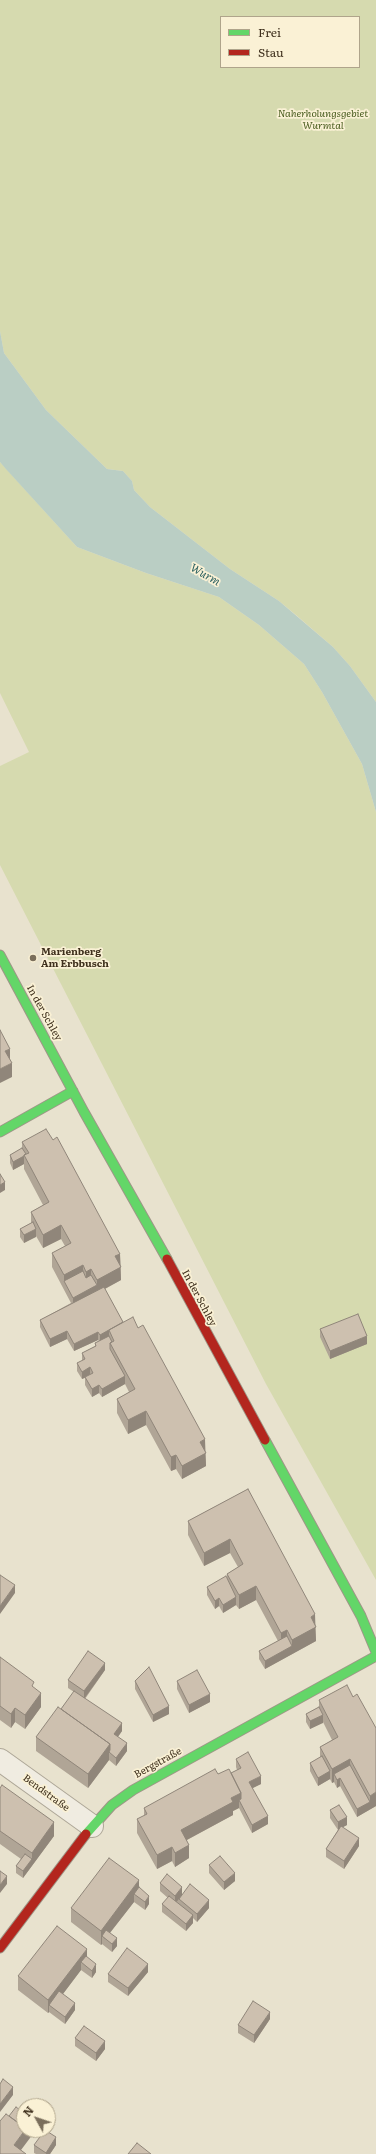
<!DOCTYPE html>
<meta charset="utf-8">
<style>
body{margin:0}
#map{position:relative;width:376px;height:2154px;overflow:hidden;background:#e8e2ce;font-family:Literata,serif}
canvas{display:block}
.legend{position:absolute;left:220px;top:16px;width:140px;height:52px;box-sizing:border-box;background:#faf1d5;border:1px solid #afa48b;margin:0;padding:5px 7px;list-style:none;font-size:12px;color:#3f301d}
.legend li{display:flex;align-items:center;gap:8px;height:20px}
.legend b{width:20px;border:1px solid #afa48b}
.north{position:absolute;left:16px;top:2098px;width:40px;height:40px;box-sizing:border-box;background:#faf1d5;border:1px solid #afa48b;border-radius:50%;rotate:310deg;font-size:11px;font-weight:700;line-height:16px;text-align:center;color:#3f301d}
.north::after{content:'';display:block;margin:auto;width:14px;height:18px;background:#7a6e5b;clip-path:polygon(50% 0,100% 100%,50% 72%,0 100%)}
</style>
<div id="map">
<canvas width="376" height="2154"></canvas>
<ul class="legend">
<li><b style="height:5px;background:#63d668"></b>Frei</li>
<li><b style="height:5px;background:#b3261e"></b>Stau</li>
</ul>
<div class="north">N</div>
</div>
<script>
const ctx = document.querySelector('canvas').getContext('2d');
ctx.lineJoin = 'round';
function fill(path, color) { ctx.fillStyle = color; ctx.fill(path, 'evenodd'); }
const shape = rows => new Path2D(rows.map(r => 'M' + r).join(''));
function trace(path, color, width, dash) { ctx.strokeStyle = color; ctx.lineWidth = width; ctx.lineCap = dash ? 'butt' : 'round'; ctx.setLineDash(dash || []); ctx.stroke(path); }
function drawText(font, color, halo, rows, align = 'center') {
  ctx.font = font + ' Literata,serif'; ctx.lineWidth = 3.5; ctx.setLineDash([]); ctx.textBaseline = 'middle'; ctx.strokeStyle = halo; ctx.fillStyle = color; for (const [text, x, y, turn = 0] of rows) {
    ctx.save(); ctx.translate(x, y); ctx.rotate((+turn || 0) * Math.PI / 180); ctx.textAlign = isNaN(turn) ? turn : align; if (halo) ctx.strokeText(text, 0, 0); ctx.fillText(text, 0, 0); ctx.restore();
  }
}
fill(shape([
 [0,0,376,0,376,702,350,666,333,647,296,615,279,601,230,569,150,507,134,490,132,481,123,471,107,469,46,410,4,353,0,331],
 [221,17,359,17,359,67,221,67],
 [0,462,77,547,146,573,219,597,259,625,304,664,322,692,362,764,376,812,376,1580,266,1384,0,865,0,766,29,752,0,693]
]), '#d6daaf');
fill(shape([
 [0,331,4,353,46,410,107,469,123,471,132,481,134,490,150,507,230,569,279,601,333,647,350,666,376,702,376,812,362,764,322,692,304,664,259,625,219,597,146,573,77,547,5,468,0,462]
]), '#bacec4');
const street = shape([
 [0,1760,92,1826]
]);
const fast = shape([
 [0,955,84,1112,167,1259],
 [0,1132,73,1091],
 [265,1440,361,1616,376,1652],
 [86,1834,112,1805,133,1790,376,1656]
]);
const jam = shape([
 [167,1259,265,1440],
 [0,1948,86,1834]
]);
trace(street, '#aea798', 24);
trace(fast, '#9e9687', 11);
trace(jam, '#9e9687', 11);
trace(street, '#f0ece1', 22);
trace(fast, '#63d668', 9);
trace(jam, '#b3261e', 9);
fill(shape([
 [53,1140,120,1254,121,1280,105,1289,123,1322,205,1451,206,1466,182,1479,176,1469,171,1471,146,1425,128,1434,117,1413,117,1399,129,1392,125,1384,102,1397,99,1393,92,1397,85,1385,85,1378,82,1379,77,1371,77,1363,82,1361,82,1353,95,1346,95,1343,99,1341,98,1340,74,1351,67,1339,50,1347,40,1327,40,1320,71,1303,52,1267,52,1253,65,1246,61,1239,43,1248,36,1236,24,1243,20,1237,20,1229,31,1223,31,1212,43,1205,24,1169,24,1164,13,1170,10,1163,10,1155,22,1148,22,1142],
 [320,1329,367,1344,330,1359,320,1337],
 [248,1489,315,1626,316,1641,265,1669,259,1659,259,1651,278,1641,256,1600,239,1609,236,1605,223,1613,219,1606,215,1609,207,1595,207,1587,227,1578,227,1574,238,1567,230,1553,204,1566,188,1535,188,1521],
 [0,1657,34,1688,41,1707,25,1729,15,1722,11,1728,0,1720],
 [105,1670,85,1699,122,1731,118,1737,127,1751,116,1766,109,1760,88,1788,36,1751,36,1737,61,1709,74,1692,68,1688,68,1680],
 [135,1681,169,1714,153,1722,135,1689],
 [177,1681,210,1702,189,1713,177,1689],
 [319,1700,376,1806,357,1817,340,1786,337,1788,334,1782,332,1783,330,1779,318,1786,310,1771,310,1763,320,1758,320,1747,332,1740,323,1722,310,1729,306,1722,306,1714,319,1707],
 [236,1759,261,1784,252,1788,268,1824,252,1833,239,1808,233,1811,233,1815,187,1840,189,1858,175,1867,172,1861,157,1869,137,1833,137,1819,144,1816,144,1808,218,1774,231,1773,237,1770,236,1767],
 [0,1788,54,1836,23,1878,16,1873,16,1866,21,1859,0,1844],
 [330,1810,347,1825,342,1827,359,1846,344,1869,326,1857,326,1849,338,1830,330,1818],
 [209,1865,235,1881,224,1890,209,1873],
 [160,1883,182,1894,209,1908,197,1922,193,1918,193,1923,186,1931,162,1912,162,1904,168,1898,160,1891],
 [139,1888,149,1904,145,1910,134,1902,110,1933,117,1946,112,1952,102,1944,101,1945,71,1922,71,1908],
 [87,1957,96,1972,92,1978,81,1970,63,1994,75,2010,65,2024,49,2012,48,2013,18,1990,18,1976],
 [148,1972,128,1996,108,1982,108,1974],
 [270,2019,254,2043,238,2033,238,2025],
 [75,2038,105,2049,96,2061,75,2046],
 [34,2145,56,2145,50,2154,36,2154,34,2153]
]), '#b0a596');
fill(shape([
 [10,1049,10,1063,5,1051],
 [12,1063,12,1077,0,1083,0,1069],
 [24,1156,24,1164,13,1170,13,1162],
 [5,1182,5,1190,0,1193,0,1185],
 [61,1225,61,1239,43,1248,43,1235],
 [36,1229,36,1237,24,1243,24,1235],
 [120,1254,121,1280,97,1293,97,1280,115,1256],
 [83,1265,83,1279,64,1281,64,1275],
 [91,1269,91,1283,86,1285,86,1272],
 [97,1285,97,1293,73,1306,73,1298],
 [109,1330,109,1338,100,1343,100,1335],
 [67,1331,67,1339,50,1347,50,1339],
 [98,1332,98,1340,74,1351,74,1344],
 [367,1336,367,1344,330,1359,330,1351],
 [90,1367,90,1375,82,1379,82,1372],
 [125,1376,125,1384,102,1397,102,1389],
 [99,1385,99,1393,92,1397,92,1389],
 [146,1411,146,1425,128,1434,128,1420],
 [205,1439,206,1466,182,1479,182,1466,200,1442],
 [176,1455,176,1469,171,1471,171,1457],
 [230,1539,230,1553,204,1566,204,1553],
 [15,1585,15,1593,0,1614,0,1606],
 [256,1586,256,1600,239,1609,239,1595],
 [236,1597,236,1605,223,1613,223,1605],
 [219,1598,219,1606,215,1609,215,1601],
 [315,1614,316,1641,265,1669,265,1661,292,1646,292,1640,311,1617],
 [287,1630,287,1644,281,1647,281,1633],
 [105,1663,105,1670,84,1699,84,1691],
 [41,1693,41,1707,25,1729,25,1715],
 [210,1694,210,1702,189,1713,189,1705],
 [169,1706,169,1714,153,1722,153,1715],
 [15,1708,15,1722,11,1728,11,1714],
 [323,1715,323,1723,310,1729,310,1721],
 [122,1723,122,1731,114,1742,114,1734],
 [127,1743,127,1751,116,1766,116,1758],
 [110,1744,110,1753,109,1752,109,1760,88,1788,88,1774],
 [350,1759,350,1773,340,1779,340,1786,337,1788,337,1780,334,1774,334,1782,332,1783,332,1769],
 [330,1771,330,1779,318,1786,318,1778],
 [261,1776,261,1784,249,1790,249,1782],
 [376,1792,376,1806,357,1817,357,1809,370,1802,370,1796],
 [241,1793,241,1805,239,1800,239,1808,233,1811,233,1815,181,1843,181,1830,231,1798],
 [268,1816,268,1824,252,1833,252,1825],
 [347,1817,347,1825,338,1830,338,1822],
 [54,1822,54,1836,23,1878,23,1871,32,1859,32,1853],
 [359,1838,359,1846,344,1869,344,1861],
 [189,1845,189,1858,175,1867,175,1853],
 [172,1847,172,1861,157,1869,157,1855],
 [235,1873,235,1881,224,1890,224,1882],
 [7,1876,7,1884,0,1893,0,1885],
 [139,1880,139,1894,134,1894,134,1902,105,1939,102,1936,102,1944,101,1945,101,1931],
 [182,1887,182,1895,175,1904,175,1896],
 [149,1896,149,1904,145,1910,145,1902],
 [209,1900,209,1908,197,1922,197,1914],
 [193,1915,193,1923,186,1931,186,1924],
 [117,1938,117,1946,112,1952,112,1944],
 [87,1949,87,1962,81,1962,81,1970,53,2007,49,2005,49,2012,48,2013,48,2000],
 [96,1964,96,1972,92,1978,92,1971],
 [148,1964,148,1972,128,1996,128,1988],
 [75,2003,75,2010,65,2024,65,2017],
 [270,2012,270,2019,254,2043,254,2035],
 [105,2041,105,2049,96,2061,96,2053],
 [13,2087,13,2095,0,2112,0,2104],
 [25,2130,36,2130,18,2154,14,2145],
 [56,2137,56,2145,50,2154,46,2154,46,2153]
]), '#90867a');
const building = shape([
 [0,1030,10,1049,5,1051,12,1063,0,1069,0,1030],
 [46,1129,53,1140,57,1137,120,1254,115,1256,121,1267,97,1280,91,1269,86,1272,83,1265,64,1275,52,1253,71,1243,61,1225,43,1235,31,1212,49,1202,24,1155,29,1153,22,1142,46,1129],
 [22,1148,26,1154,24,1155,24,1156,13,1162,10,1155,22,1148],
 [0,1174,5,1182,0,1185,0,1174],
 [33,1222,36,1229,24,1235,20,1229,33,1222],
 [83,1271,86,1278,91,1275,97,1285,73,1298,64,1281,83,1271],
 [104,1287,123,1322,100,1335,98,1332,74,1344,67,1331,50,1339,40,1320,104,1287],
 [358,1314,367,1336,330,1351,320,1329,358,1314],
 [133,1317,138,1328,143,1325,205,1439,200,1442,206,1453,182,1466,176,1455,171,1457,146,1411,128,1420,117,1399,135,1389,110,1343,114,1341,109,1330,133,1317],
 [109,1336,112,1342,110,1343,110,1349,125,1376,102,1389,99,1385,92,1389,85,1377,93,1373,90,1367,82,1372,77,1363,85,1359,82,1353,96,1346,95,1343,109,1336],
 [248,1489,315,1614,311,1617,316,1627,292,1640,287,1630,281,1633,256,1586,239,1595,227,1574,243,1564,230,1539,204,1553,188,1521,248,1489],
 [0,1575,15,1585,0,1606,0,1575],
 [226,1576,236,1597,223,1605,219,1598,215,1601,207,1587,226,1576],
 [287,1636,292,1646,265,1661,259,1651,287,1636],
 [88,1651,105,1663,84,1691,68,1680,88,1651],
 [0,1657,34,1682,32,1686,41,1693,25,1715,15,1708,11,1714,0,1706,0,1657],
 [149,1667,169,1706,153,1715,135,1681,149,1667],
 [197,1670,210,1694,189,1705,177,1681,197,1670],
 [347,1685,353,1697,357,1694,376,1728,376,1792,370,1796,350,1759,332,1769,320,1747,338,1737,319,1700,347,1685],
 [74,1691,122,1723,114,1734,127,1743,116,1758,109,1752,110,1750,110,1744,61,1709,74,1691],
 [58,1707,110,1744,88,1774,36,1737,58,1707],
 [319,1707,323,1715,310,1721,306,1714,319,1707],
 [248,1752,261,1776,249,1782,268,1816,252,1825,239,1800,241,1799,241,1793,231,1773,241,1768,236,1759,248,1752],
 [322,1756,330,1771,318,1778,310,1763,322,1756],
 [350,1765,370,1802,357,1809,340,1778,337,1780,334,1774,350,1765],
 [215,1769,218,1774,229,1769,241,1793,231,1798,233,1802,181,1830,189,1845,175,1853,172,1847,157,1855,137,1819,147,1814,144,1808,215,1769],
 [2,1785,54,1822,32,1853,0,1831,0,1788,2,1785],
 [339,1805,347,1817,338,1822,330,1810,339,1805],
 [341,1826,359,1838,344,1861,326,1849,341,1826],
 [25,1854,32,1859,23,1871,16,1866,25,1854],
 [220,1856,235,1873,224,1882,209,1865,220,1856],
 [109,1858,139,1880,101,1931,71,1908,109,1858],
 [0,1871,7,1876,0,1885,0,1871],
 [167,1874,182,1887,175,1896,160,1883,167,1874],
 [190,1884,209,1900,197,1914,179,1899,190,1884],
 [139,1887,149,1896,145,1902,134,1894,139,1887],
 [169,1896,193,1915,186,1924,162,1904,169,1896],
 [57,1926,87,1949,48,2000,18,1976,57,1926],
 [106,1930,117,1938,112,1944,102,1936,106,1930],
 [127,1948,148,1964,128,1988,108,1974,127,1948],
 [86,1956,96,1964,92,1971,81,1962,86,1956],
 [59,1991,75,2003,65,2017,49,2005,59,1991],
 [253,2001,270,2012,254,2035,238,2025,253,2001],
 [84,2026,105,2041,96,2053,75,2038,84,2026],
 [3,2079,13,2087,0,2104,0,2084,3,2079],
 [16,2107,24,2113,24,2127,9,2116,16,2107],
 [6,2114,24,2127,24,2130,25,2130,14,2145,26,2154,0,2154,0,2121,6,2114],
 [26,2130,30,2130,26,2135,26,2130],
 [45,2130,56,2137,46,2153,34,2145,45,2130],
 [137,2143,151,2154,128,2154,137,2143]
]);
fill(building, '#cdc0af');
trace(building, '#90867a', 1);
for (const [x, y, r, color] of [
 [33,958,4,"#7a6e5b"]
]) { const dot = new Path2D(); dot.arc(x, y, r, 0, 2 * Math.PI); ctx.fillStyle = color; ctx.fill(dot); trace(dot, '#faf1d5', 1.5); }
drawText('italic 10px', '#4b5e21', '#faf1d5', [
 ["Naherholungsgebiet",323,114],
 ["Wurmtal",323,126]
]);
drawText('bold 10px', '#3f301d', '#faf1d5', [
 ["Marienberg",41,952],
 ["Am Erbbusch",41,964]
], 'left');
drawText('10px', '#3f301d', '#faf1d5', [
 ["In der Schley",44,1013,61],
 ["In der Schley",199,1298,62],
 ["Bergstraße",158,1763,-29],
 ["Bendstraße",46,1793,36]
]);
drawText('italic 11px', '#2b6060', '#faf1d5', [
 ["Wurm",205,575,30]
]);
</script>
